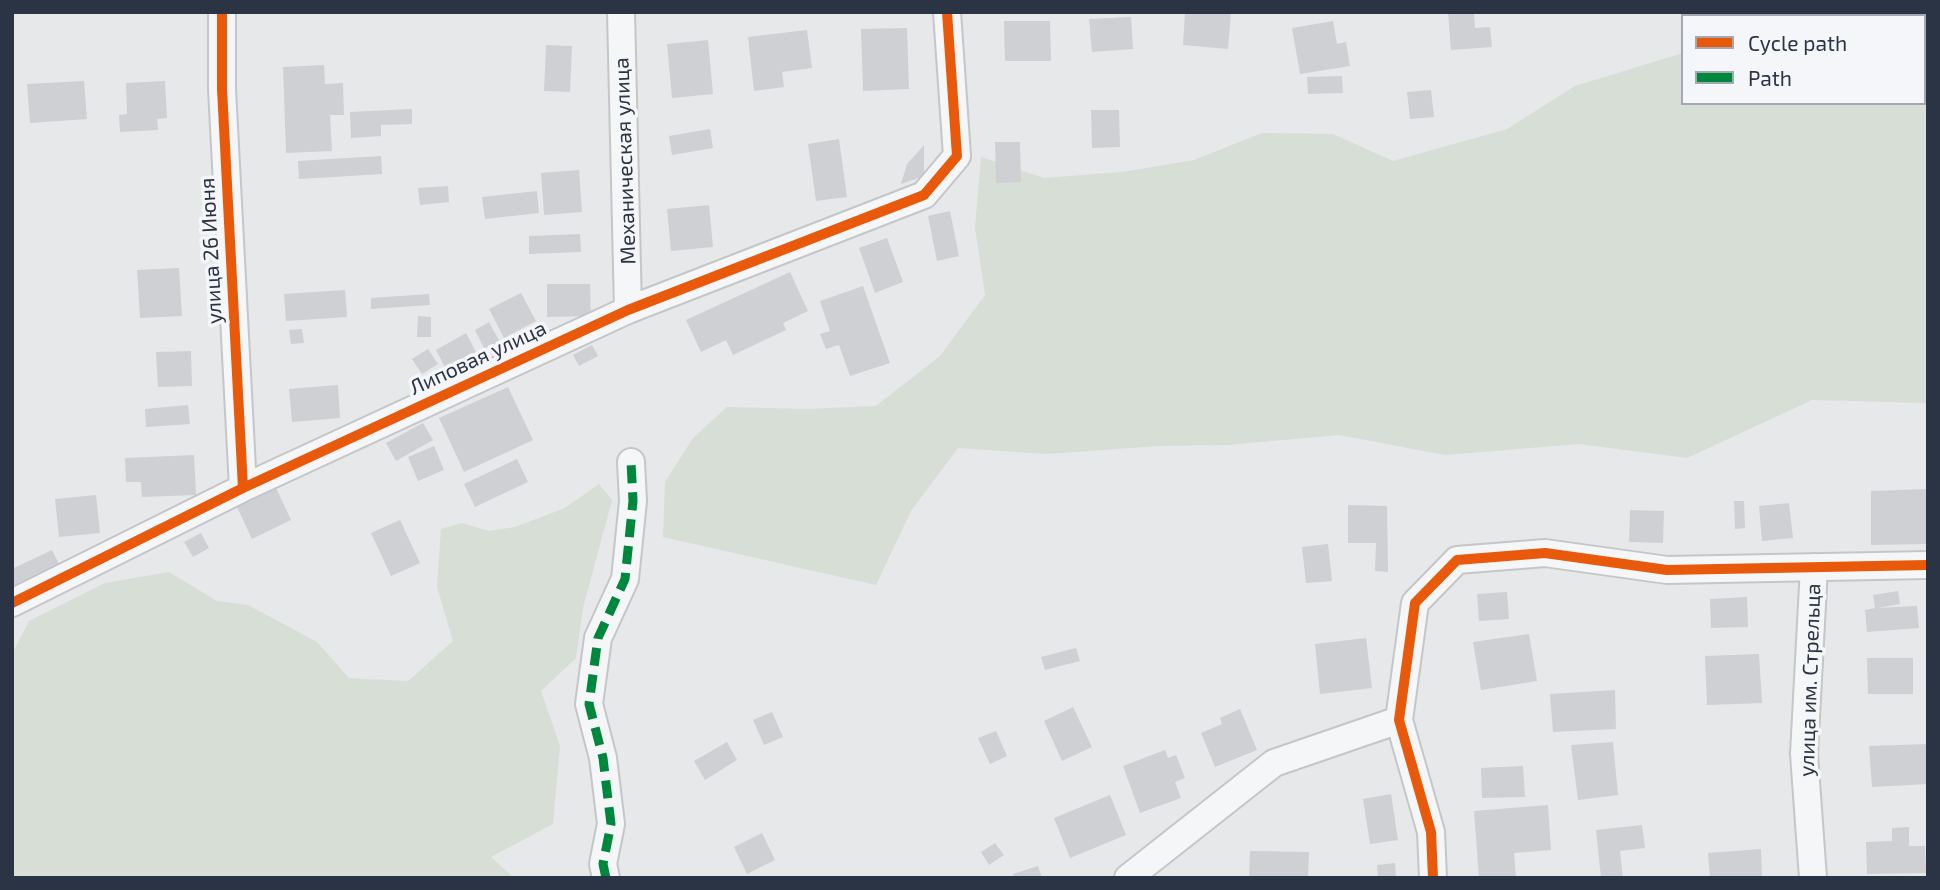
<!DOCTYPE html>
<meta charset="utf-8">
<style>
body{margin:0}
#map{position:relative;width:1940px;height:890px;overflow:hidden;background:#e6e8ea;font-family:"Exo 2",sans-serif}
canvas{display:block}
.frame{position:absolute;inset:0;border:14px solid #2b3445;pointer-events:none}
.legend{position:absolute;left:1681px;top:14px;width:245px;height:91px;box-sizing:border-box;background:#f4f6f9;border:2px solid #a4a8b1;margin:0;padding:9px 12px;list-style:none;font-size:21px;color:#2b3445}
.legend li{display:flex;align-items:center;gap:14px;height:35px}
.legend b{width:35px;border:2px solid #a4a8b1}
</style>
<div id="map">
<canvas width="1940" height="890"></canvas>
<div class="frame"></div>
<ul class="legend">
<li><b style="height:9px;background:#e8590c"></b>Cycle path</li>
<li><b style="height:9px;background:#00873e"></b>Path</li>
</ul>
</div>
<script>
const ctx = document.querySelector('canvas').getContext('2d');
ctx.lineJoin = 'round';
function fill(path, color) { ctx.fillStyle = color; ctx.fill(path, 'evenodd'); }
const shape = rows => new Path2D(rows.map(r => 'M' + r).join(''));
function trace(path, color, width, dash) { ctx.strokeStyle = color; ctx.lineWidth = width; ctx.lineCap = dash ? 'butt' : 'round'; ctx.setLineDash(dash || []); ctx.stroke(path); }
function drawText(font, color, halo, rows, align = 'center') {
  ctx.font = font + ' "Exo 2",sans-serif'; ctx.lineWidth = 7; ctx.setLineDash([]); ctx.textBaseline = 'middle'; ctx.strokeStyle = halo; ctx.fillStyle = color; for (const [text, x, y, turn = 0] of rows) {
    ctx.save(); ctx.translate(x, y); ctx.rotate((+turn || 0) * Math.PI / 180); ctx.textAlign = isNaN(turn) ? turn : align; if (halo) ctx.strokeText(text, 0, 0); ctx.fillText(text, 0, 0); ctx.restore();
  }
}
fill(shape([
 [1924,49,1928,49,1928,403,1812,400,1687,458,1579,444,1445,455,1339,435,1227,445,1158,446,1047,454,958,448,911,511,876,585,663,537,665,482,693,438,727,407,807,409,876,406,940,356,985,295,975,228,981,157,1044,178,1122,172,1194,160,1262,133,1333,134,1393,161,1507,129,1575,86,1683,53,1683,103,1924,103],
 [599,484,612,500,583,608,576,658,541,691,560,746,553,824,491,857,514,878,12,878,12,654,29,621,105,583,169,572,217,601,248,605,317,642,349,678,408,681,453,641,437,587,441,529,462,523,489,531,515,527,565,508]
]), '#d6ded6');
fill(shape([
 [1185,12,1231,12,1228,49,1183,45],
 [1448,12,1474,12,1475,28,1490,27,1492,47,1451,50],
 [1131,17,1133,49,1092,52,1089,19],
 [1004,21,1050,21,1051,61,1005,61],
 [1333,21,1337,44,1346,42,1350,66,1300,74,1292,28],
 [907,28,909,89,863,91,861,29],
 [807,30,812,68,782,72,784,87,754,91,748,37],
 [708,40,713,94,672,98,667,44],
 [546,45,572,46,570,92,544,91],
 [324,65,325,84,343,83,344,115,330,115,332,151,286,153,283,67],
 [1342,76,1343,93,1308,94,1307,77],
 [84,81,87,119,30,123,27,84],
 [165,81,167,118,157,119,158,130,120,132,119,115,127,114,126,83],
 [1431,90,1434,117,1410,119,1407,92],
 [412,109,412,124,381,125,381,136,351,138,350,112],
 [1091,110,1119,110,1120,147,1092,148],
 [710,129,713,148,672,155,669,136],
 [839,139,847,197,816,201,808,144],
 [995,142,1020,142,1021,182,996,183],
 [924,145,924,176,901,184,907,164],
 [381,156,382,174,299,179,298,161],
 [579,170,582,212,544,215,541,173],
 [448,186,449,202,420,205,418,188],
 [537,191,539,213,485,219,482,197],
 [709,205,713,247,671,251,667,209],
 [950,211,959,256,937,261,928,216],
 [580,234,581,252,529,254,529,236],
 [887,238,903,282,875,293,859,248],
 [179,268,182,316,140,318,137,270],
 [790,272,808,311,783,323,786,330,733,355,726,340,701,352,686,320],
 [547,284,590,284,591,316,547,317],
 [863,286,890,363,850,376,839,345,826,349,820,334,830,331,820,301],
 [345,290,347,317,286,321,284,294],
 [521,293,536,321,504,338,489,309],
 [429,294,430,305,371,309,371,298],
 [418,316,431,317,431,337,417,337],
 [489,322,501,344,486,352,475,330],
 [302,329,304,343,291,344,289,330],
 [466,333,476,352,446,369,436,350],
 [592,345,598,356,579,366,573,355],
 [428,349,438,364,422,374,412,359],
 [191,351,192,386,158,387,156,352],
 [338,385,340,418,292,422,289,389],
 [508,387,533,440,464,472,439,418],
 [188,405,190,424,146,427,145,409],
 [423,423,433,440,396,461,386,443],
 [434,446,444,470,418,481,408,457],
 [194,455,196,495,142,497,141,482,126,482,125,458],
 [517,459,528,482,475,507,464,484],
 [276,488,291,520,252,539,237,507],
 [1928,489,1928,544,1871,545,1871,491],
 [96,495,100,533,59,537,55,499],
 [1734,501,1744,501,1745,528,1735,529],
 [1789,503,1793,538,1762,541,1759,506],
 [1348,505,1387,506,1388,572,1375,571,1376,543,1348,543],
 [1630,510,1664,511,1663,543,1629,542],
 [400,520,420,563,391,576,371,533],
 [201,533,209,548,193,557,184,542],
 [1328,544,1332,581,1306,583,1302,547],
 [52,550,61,568,17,591,12,582,12,569],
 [1898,591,1900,604,1877,608,1917,606,1919,628,1867,632,1865,610,1875,608,1873,595],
 [1507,592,1509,619,1479,621,1477,594],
 [1747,597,1748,627,1711,628,1710,599],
 [1529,634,1537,681,1481,690,1473,642],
 [1366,638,1372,688,1320,694,1315,644],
 [1076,648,1080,661,1045,670,1041,657],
 [1759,654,1762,703,1707,705,1705,656],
 [1867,658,1913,658,1913,694,1868,694],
 [1615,690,1616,729,1553,732,1550,694],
 [1073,707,1092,747,1062,761,1044,721],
 [1240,709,1257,750,1215,767,1201,733,1222,724,1220,718],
 [772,712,783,737,764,745,753,720],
 [996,731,1007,756,990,764,978,738],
 [727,742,737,760,705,780,694,761],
 [1613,742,1618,795,1578,800,1571,745],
 [1928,744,1928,784,1872,787,1869,746],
 [1165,750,1168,758,1176,755,1185,778,1175,782,1181,798,1140,813,1123,766],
 [1523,766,1525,797,1482,798,1481,768],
 [1391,794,1398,840,1370,844,1363,799],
 [1110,795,1126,835,1070,858,1054,818],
 [1548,805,1551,850,1514,853,1516,878,1479,878,1474,811],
 [1642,825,1645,848,1620,851,1623,878,1601,878,1596,830],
 [1909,827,1909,846,1925,846,1926,873,1867,874,1866,842,1892,841,1892,828],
 [762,833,775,860,747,874,734,847],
 [995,843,1004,855,989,865,981,852],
 [1761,849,1762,878,1710,878,1708,853],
 [1250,851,1309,852,1308,878,1249,878],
 [1395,863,1396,878,1378,878,1377,865],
 [1038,866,1042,878,1015,878,1013,874]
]), '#ced0d3');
const minor = shape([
 [222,12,222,89,243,488],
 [621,12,628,310],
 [12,603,243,488,628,310,924,195,957,156,947,12],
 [606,878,603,864,611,824,603,758,589,704,598,638,625,579,633,501,631,462],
 [1128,878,1274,763,1399,720],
 [1433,878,1431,832,1399,720,1415,603,1457,560,1545,553,1667,570,1928,565],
 [1813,878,1804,754,1814,567]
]);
trace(minor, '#c4c6c8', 30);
trace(minor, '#f5f6f7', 26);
trace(shape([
 [606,878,603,864,611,824,603,758,589,704,598,638,625,579,633,501,631,462]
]), '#00873e', 9, [18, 9]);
trace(shape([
 [222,12,222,89,243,488],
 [12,603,243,488,628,310,924,195,957,156,947,12],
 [1433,878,1431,832,1399,720,1415,603,1457,560,1545,553,1667,570,1928,565]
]), '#e8590c', 10);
drawText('21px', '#2b3445', '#f4f6f9', [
 ["Механическая улица",625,161,-92],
 ["улица 26 Июня",211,251,-93],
 ["Липовая улица",478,358,-25],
 ["улица им. Стрельца",1810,680,-88]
]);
</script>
